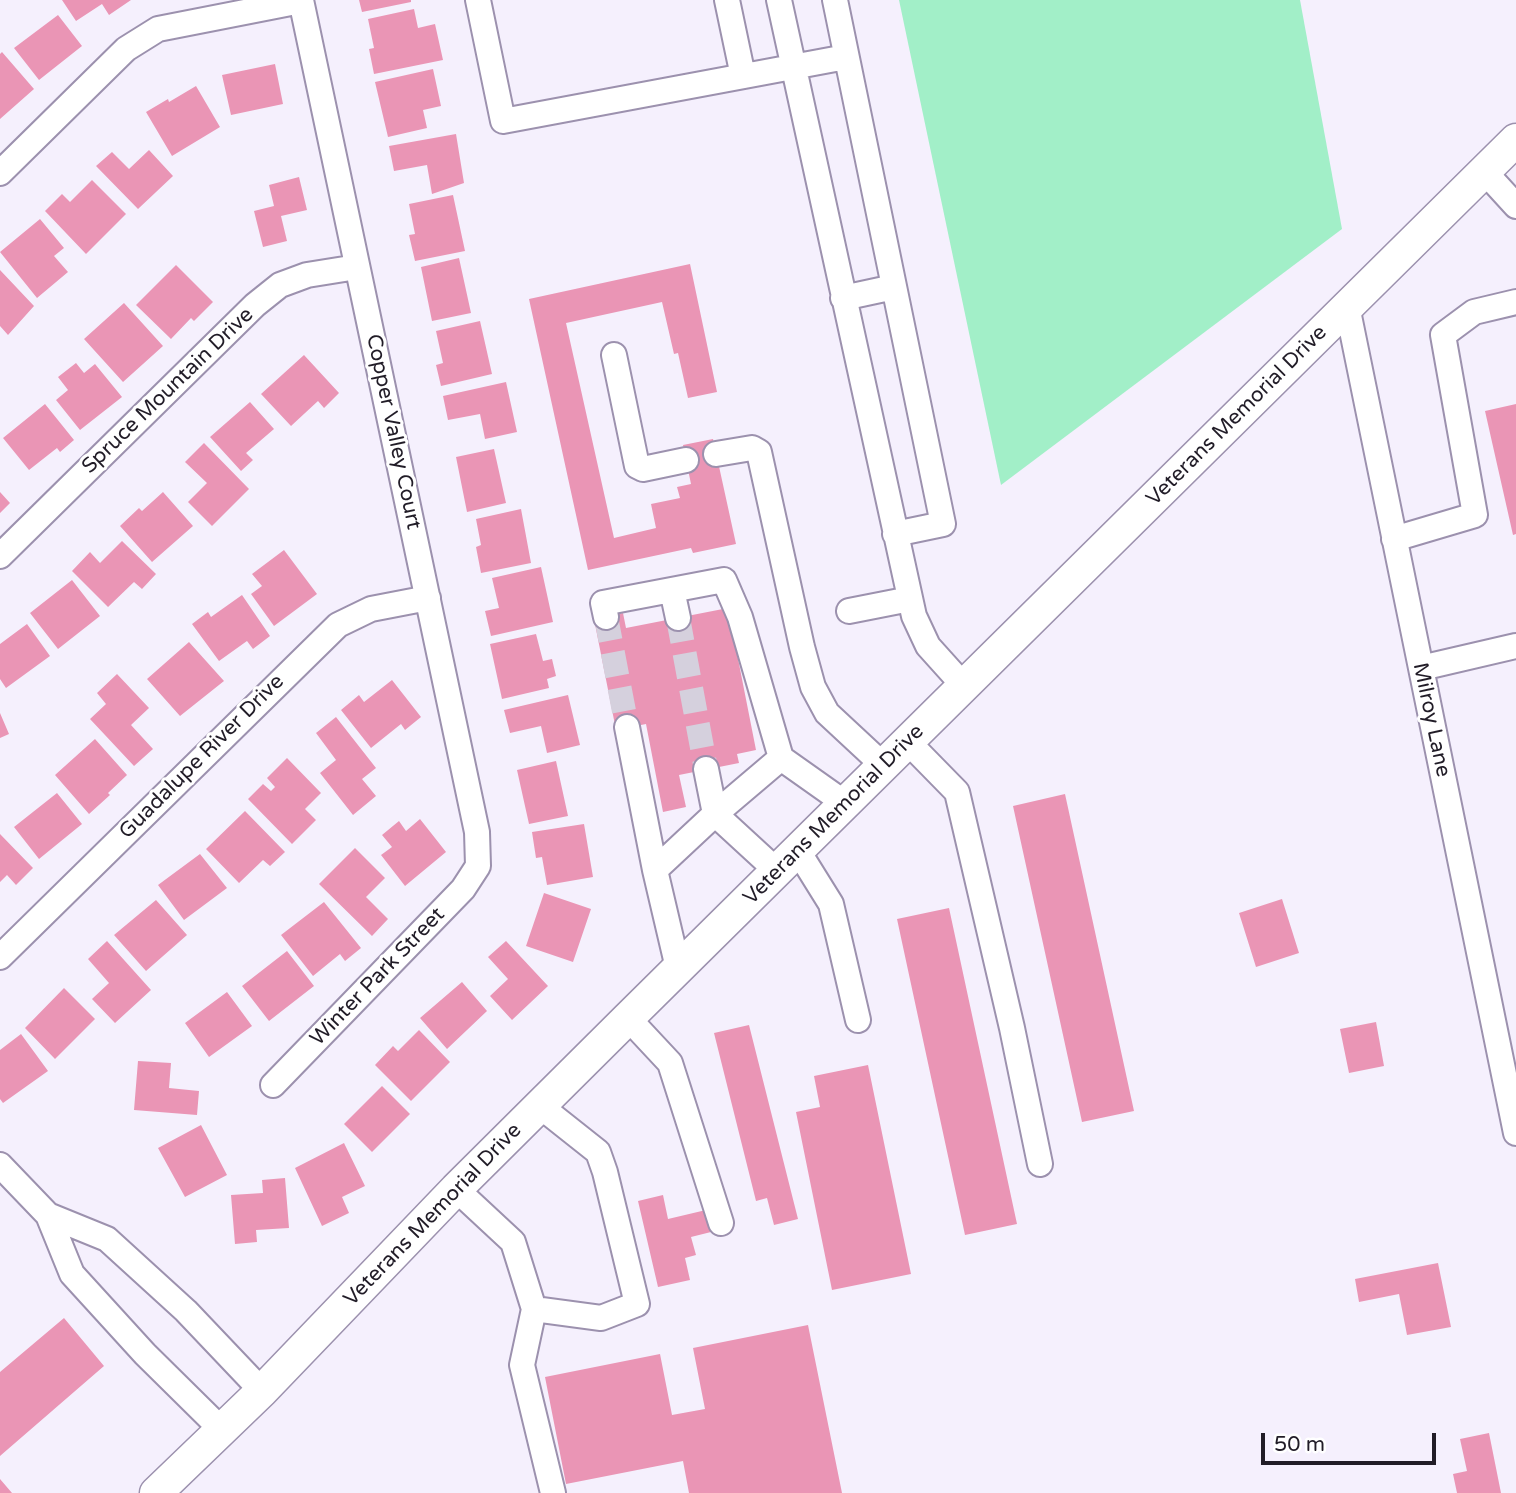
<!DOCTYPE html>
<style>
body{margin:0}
#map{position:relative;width:1516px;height:1493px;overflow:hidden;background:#f5f0fd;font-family:"Varela Round",sans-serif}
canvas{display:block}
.scale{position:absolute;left:1261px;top:1433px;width:175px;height:32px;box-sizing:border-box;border:4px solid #211c27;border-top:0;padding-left:9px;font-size:21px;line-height:24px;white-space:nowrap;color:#211c27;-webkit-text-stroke:5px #fff;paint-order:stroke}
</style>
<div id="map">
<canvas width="1516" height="1493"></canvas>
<div class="scale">50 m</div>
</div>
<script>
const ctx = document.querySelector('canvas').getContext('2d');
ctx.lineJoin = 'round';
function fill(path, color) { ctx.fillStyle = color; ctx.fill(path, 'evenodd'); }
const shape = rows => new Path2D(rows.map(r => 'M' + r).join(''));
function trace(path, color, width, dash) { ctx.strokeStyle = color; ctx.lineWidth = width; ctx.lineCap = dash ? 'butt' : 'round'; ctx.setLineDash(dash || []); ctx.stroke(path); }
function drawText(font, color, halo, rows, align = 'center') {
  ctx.font = font + ' "Varela Round",sans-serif'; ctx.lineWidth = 6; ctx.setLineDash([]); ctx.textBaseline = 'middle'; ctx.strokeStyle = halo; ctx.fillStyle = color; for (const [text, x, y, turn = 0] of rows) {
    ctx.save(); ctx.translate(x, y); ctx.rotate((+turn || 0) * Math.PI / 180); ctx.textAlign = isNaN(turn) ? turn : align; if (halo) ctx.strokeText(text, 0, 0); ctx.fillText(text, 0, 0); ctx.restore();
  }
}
fill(shape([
 [899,0,1300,0,1342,229,1001,485]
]), '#a2efc8');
fill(shape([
 [62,0,131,0,109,15,102,4,76,21],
 [359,0,411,0,411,2,362,12],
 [414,9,418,28,435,24,443,60,374,74,369,49,374,48,368,19],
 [58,15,82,46,39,80,14,48],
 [2,52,34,89,0,119,0,54],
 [275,64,283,104,231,115,222,75],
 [433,69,441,106,423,110,427,128,388,137,375,82],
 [196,86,220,127,172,156,146,112,168,99,169,102],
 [456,134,464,183,432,194,427,165,394,171,389,146],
 [149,150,173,176,138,209,96,166,112,152,129,169],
 [299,177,307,210,281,216,287,241,263,247,254,211,274,206,269,185],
 [92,180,126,214,86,254,45,211,62,194,70,202],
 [453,195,465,251,415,261,409,235,415,234,409,204],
 [40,219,64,248,54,256,68,272,37,298,0,252],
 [459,258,471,313,432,321,421,267],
 [690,264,717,392,688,398,678,353,674,354,662,302,566,323,614,538,656,528,651,504,680,498,677,487,691,484,683,445,713,439,736,544,693,553,691,548,588,570,529,299],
 [176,265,213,302,194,321,191,318,171,339,136,305],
 [0,270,34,306,8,335,0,326],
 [124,303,163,346,123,382,84,339],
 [480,321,492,374,441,386,436,365,443,363,436,331],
 [304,355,339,393,324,408,318,401,291,426,261,394],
 [76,363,84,373,95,364,122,397,80,430,56,400,68,390,58,377],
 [506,382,517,432,485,439,480,414,448,420,443,396],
 [250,402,274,429,246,453,253,460,241,471,210,437],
 [45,404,74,440,60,452,57,448,29,470,3,438],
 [1516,404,1516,534,1513,535,1485,411],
 [204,443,249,489,212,526,188,502,207,483,185,462],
 [494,449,506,503,467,512,456,457],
 [0,492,10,503,0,513],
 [163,492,193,526,152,562,120,526,139,508,142,511],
 [521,509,531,563,481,573,476,547,481,545,476,519],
 [122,541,156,574,142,589,134,582,108,607,72,571,90,552,100,563],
 [284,550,317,594,274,626,251,594,262,586,252,574],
 [541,567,553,622,491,636,485,611,499,608,492,578],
 [72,580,100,616,58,649,30,613],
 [242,595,270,636,253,649,247,641,219,661,192,624,208,612,211,617],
 [728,608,756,750,737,754,739,763,679,775,686,807,663,812,646,724,616,730,594,619,623,613,626,628],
 [27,624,50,656,6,688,0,679,0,644],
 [536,634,543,661,552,659,556,676,547,679,549,688,502,699,490,644],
 [189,642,224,681,180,716,147,679],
 [117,674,149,708,131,725,153,749,134,766,90,719,106,704,97,693],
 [392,680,421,717,405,730,401,724,371,748,341,710,359,695,364,702],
 [568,695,580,745,547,753,541,726,510,733,504,710],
 [0,713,9,734,0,738],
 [336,717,376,768,362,779,376,796,353,815,320,773,336,760,316,733],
 [95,739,127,775,108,793,110,795,89,814,55,775],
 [287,758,321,793,305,809,316,820,292,844,248,799,263,784,271,791,275,787,267,778],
 [556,761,568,816,529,824,517,770],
 [57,793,82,824,39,859,14,827],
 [1065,794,1134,1111,1082,1122,1013,806],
 [245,811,285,852,270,866,263,860,239,883,206,849],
 [420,819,446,852,405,886,381,855,392,847,382,835,399,821,406,831],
 [584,824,593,877,547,885,542,857,536,858,532,832],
 [0,834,33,868,16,885,7,875,0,882],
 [355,848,385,878,366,897,388,919,372,936,319,884],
 [200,854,227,888,184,920,158,885],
 [544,893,591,909,573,962,526,946],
 [1282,899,1299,953,1256,967,1239,913],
 [156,900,187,935,146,971,114,935],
 [324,902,361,948,345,961,340,954,313,976,281,935],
 [949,908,1017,1224,965,1235,897,919],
 [107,941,151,990,115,1023,92,999,109,983,88,959],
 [506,941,548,986,512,1020,490,996,508,979,488,957],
 [287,951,314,986,269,1021,242,986],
 [462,982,487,1011,447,1049,420,1018],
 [64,988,95,1019,55,1059,25,1028],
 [227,992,252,1026,209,1057,185,1023],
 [1376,1022,1384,1066,1349,1073,1340,1029],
 [749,1025,798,1219,774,1225,767,1198,756,1201,714,1033],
 [419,1030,450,1062,411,1101,375,1065,393,1046,398,1051],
 [21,1034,48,1071,3,1103,0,1099,0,1050],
 [138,1061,171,1063,169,1088,199,1091,197,1115,134,1110],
 [868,1065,911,1274,832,1290,796,1112,820,1107,814,1076],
 [382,1086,410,1114,372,1152,344,1124],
 [201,1125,227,1175,185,1197,158,1148],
 [344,1143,365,1186,342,1197,349,1213,322,1226,295,1168],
 [285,1178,289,1228,256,1230,257,1242,235,1244,231,1195,263,1193,262,1180],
 [663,1195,668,1219,706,1210,711,1232,691,1237,696,1255,685,1258,690,1280,658,1287,638,1201],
 [1438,1263,1451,1327,1407,1335,1399,1294,1359,1302,1355,1279],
 [64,1318,104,1366,0,1456,0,1372],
 [808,1325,842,1493,689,1493,683,1461,566,1484,545,1377,660,1354,672,1415,705,1409,693,1348],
 [1489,1433,1501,1493,1457,1493,1453,1474,1467,1471,1460,1439],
 [0,1479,12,1493,0,1493]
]), '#ea95b5');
trace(shape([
 [606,617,627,727],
 [678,618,706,769]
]), '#d5d0dd', 24, [24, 12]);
const minor = shape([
 [478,0,503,121,846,57],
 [727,0,743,76],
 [779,0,914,616,928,646,964,686],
 [835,0,943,524,895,534],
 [1484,171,1516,206],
 [0,173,126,49,158,29,301,1],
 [843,298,894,287],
 [1347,306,1516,1133],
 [614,355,637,466,643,469,686,460],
 [716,454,752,448,759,452,802,647,813,687,827,713,884,766],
 [1394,539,1475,515,1443,335,1474,312,1516,302],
 [0,556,255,305,280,285,307,275,357,267],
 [672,590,678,618],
 [849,611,910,599],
 [606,617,603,603,724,580,740,617,781,758,846,804],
 [1421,668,1516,646],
 [627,727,655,870,678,968],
 [908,742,957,792,1012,1028,1040,1164],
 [798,851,831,904,858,1020],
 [655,870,715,814,706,769],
 [777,871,715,814,781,758],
 [0,957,338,625,371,609,428,598],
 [628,1018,670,1063,721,1223],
 [273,1085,463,889,478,866,477,832,301,0],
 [0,1165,48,1215,72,1274,145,1354,222,1430],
 [456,1189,513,1242,534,1309,522,1365,553,1493],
 [48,1215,107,1239,186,1311,262,1391],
 [534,1309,601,1318,637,1304,605,1172,598,1152,540,1106]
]);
const major = shape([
 [156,1493,262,1391,456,1189,628,1018,1516,140]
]);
trace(minor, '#9c91ae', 28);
trace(major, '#9c91ae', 35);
trace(minor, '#fff', 24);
trace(major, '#fff', 32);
drawText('21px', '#211c27', '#fff', [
 ["Spruce Mountain Drive",168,391,-44],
 ["Veterans Memorial Drive",1237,416,-45],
 ["Copper Valley Court",393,432,78],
 ["Milroy Lane",1431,720,78],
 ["Guadalupe River Drive",202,757,-45],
 ["Veterans Memorial Drive",834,815,-45],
 ["Winter Park Street",378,977,-46],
 ["Veterans Memorial Drive",433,1215,-46]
]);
</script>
